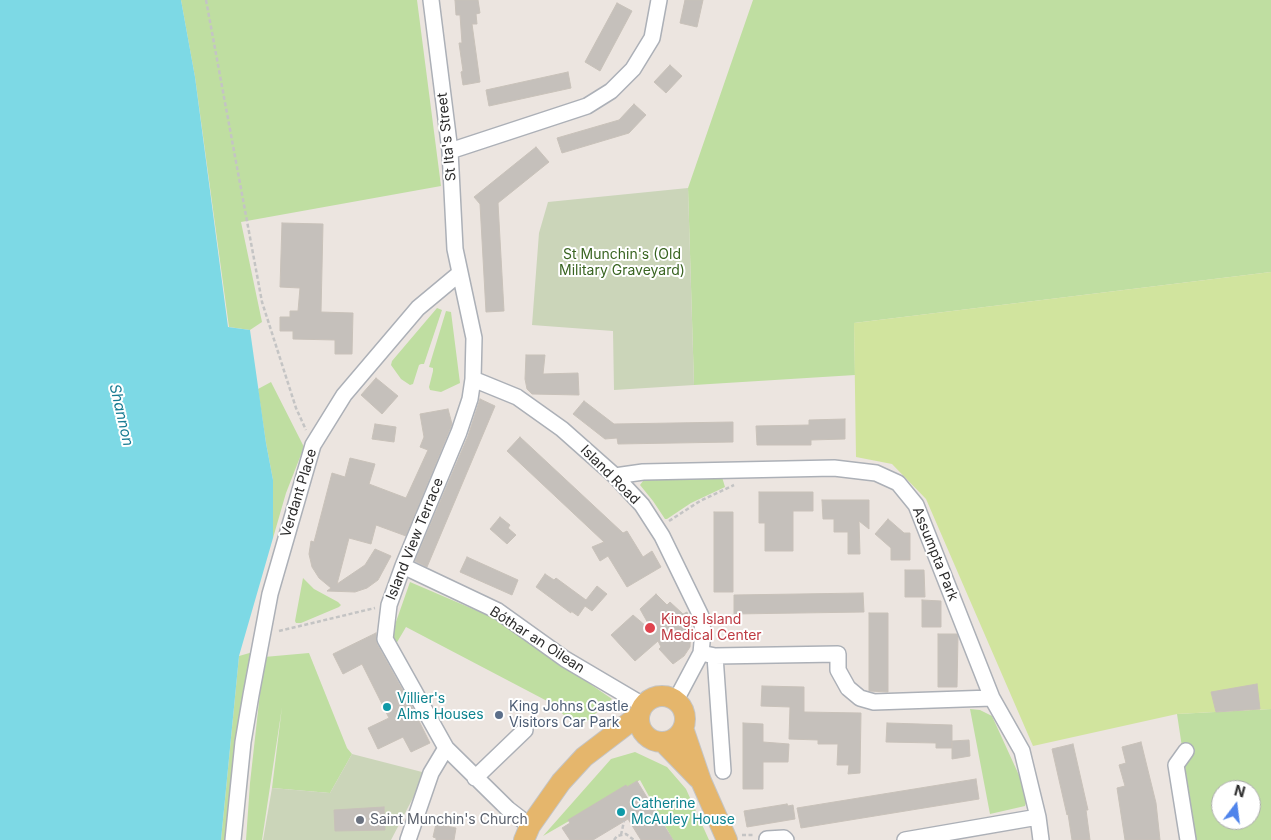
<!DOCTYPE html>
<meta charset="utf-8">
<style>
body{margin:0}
#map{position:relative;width:1271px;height:840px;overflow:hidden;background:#ece5e0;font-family:Inter,sans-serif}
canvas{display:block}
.north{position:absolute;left:1211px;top:780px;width:50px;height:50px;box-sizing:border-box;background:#fff;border:1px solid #ababab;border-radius:50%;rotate:15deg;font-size:14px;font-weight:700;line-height:20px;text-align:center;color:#2c2c2c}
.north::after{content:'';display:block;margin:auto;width:18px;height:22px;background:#4f84eb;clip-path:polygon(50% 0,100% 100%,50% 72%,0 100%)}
</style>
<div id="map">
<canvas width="1271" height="840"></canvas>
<div class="north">N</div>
</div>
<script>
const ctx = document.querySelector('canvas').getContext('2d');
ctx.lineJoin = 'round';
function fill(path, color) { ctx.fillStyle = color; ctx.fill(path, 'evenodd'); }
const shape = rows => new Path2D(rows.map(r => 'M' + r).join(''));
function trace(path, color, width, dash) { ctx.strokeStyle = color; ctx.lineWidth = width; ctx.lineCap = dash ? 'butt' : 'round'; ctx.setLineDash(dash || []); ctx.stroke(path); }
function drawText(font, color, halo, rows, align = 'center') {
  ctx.font = font + ' Inter,sans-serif'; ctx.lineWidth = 4; ctx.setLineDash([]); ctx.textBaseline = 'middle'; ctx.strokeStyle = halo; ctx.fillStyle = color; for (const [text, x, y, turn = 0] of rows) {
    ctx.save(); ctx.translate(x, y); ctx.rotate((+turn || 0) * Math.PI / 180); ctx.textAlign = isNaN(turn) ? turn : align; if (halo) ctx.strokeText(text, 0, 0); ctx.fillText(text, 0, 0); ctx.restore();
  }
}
fill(shape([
 [181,0,417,0,441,186,241,222,262,322,250,330,229,327,195,77],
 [753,0,1271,0,1271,272,854,323,855,375,694,385,688,188],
 [437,308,442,310,424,364,421,364,419,365,413,384,410,385,401,379,391,365,392,361],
 [446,311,451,312,460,383,441,392,430,390,429,387,433,371,433,368,429,367],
 [271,382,304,447,286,493,273,538,273,480,266,443,258,389],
 [722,477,725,487,691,503,667,519,665,519,653,501,640,485,643,481,647,479],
 [303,578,314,589,338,602,341,605,339,607,301,623,296,623,295,621],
 [410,582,494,618,612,699,579,728,549,702,406,627,396,644,391,636],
 [253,652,225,840,221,840,239,656],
 [309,653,347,748,352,754,330,793,272,788,282,707,262,840,246,840,250,783,264,657],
 [970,709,980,710,992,716,1028,795,1025,806,990,814],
 [1271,709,1271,840,1196,840,1177,714],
 [1221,790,1251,790,1251,820,1221,820],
 [635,752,667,767,686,789,709,840,673,840,640,780,543,836,611,759]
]), '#bfdea1');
fill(shape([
 [688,188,694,385,614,390,613,331,532,325,539,233,548,202],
 [352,754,426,773,391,840,263,840,272,788,330,793]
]), '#cbd5b9');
fill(shape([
 [1271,272,1271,709,1177,714,1033,746,926,499,892,464,856,457,854,323]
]), '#d1e49e');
fill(shape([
 [0,0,181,0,195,77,228,327,250,330,266,443,273,480,273,538,239,656,221,840,0,840]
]), '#7dd9e5');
const building = shape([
 [455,0,478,0,480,13,476,14,477,24,472,24,480,82,463,85,461,72,463,71,459,43,462,43,460,15,456,15,455,0],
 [685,0,703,0,697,27,680,23,685,0],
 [617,3,632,11,600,71,585,62,617,3],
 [670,65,682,76,666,93,654,82,670,65],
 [568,72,571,88,489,106,486,90,568,72],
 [634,104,646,115,629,133,562,153,557,138,619,120,634,104],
 [536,147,549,162,498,203,504,311,486,312,480,204,474,197,536,147],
 [282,223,323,224,321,312,353,313,352,354,335,354,335,340,293,339,293,331,280,331,280,317,290,317,290,311,298,311,300,288,280,287,282,223],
 [526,355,545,355,543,374,578,373,579,395,532,394,527,389,525,379,526,355],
 [376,378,398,396,382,414,361,395,376,378],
 [480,399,495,406,427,567,415,561,468,436,480,399],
 [584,401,614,424,733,422,733,442,618,444,617,438,605,439,573,414,584,401],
 [448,409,452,424,450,429,406,536,376,525,371,544,349,538,337,584,365,565,375,549,391,556,378,580,367,588,355,592,327,591,331,588,319,578,312,567,309,554,311,541,314,542,332,473,345,477,350,458,375,464,369,484,406,498,428,450,420,447,424,437,420,414,448,409],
 [845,419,845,439,811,440,811,445,757,445,756,426,809,425,809,420,845,419],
 [375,424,396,427,394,442,372,439,375,424],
 [520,437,623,533,627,531,643,557,652,551,661,567,627,587,608,556,600,561,592,547,604,542,507,451,520,437],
 [759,492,813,492,813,511,793,511,793,551,765,551,765,523,759,523,759,492],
 [822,500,869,500,869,529,859,521,860,554,848,554,848,532,834,532,834,519,823,519,822,500],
 [714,512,733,512,733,592,714,592,714,512],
 [500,517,510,525,508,528,516,535,507,544,490,529,500,517],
 [888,519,904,533,910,533,910,560,891,560,891,548,875,534,888,519],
 [467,557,518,580,512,595,460,572,467,557],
 [905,570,924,570,925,597,905,597,905,570],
 [545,574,554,580,556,578,586,600,597,586,607,594,592,611,585,606,578,616,571,611,571,613,536,587,545,574],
 [863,593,864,612,734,614,734,595,863,593],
 [656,594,667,605,670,602,683,614,687,612,691,626,690,647,684,656,673,664,659,649,661,647,658,641,635,661,611,635,633,615,653,632,640,609,656,594],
 [922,600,941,601,941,627,922,627,922,600],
 [869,613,888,613,888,692,869,691,869,613],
 [376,633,377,644,411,705,430,743,411,752,403,737,378,749,368,728,389,718,362,664,343,674,333,654,376,633],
 [938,634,957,634,958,636,957,687,938,687,938,634],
 [1257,684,1260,709,1216,712,1211,692,1257,684],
 [762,686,804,687,804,712,861,713,860,773,848,774,849,765,837,765,838,744,818,744,818,740,789,739,790,707,761,706,762,686],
 [743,723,763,724,763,742,789,744,788,762,763,762,763,789,743,789,743,723],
 [887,723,952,725,952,741,969,740,970,756,952,759,952,742,952,748,936,748,936,743,886,742,887,723],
 [1141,742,1156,803,1160,840,1125,840,1117,788,1125,786,1119,765,1126,763,1122,747,1141,742],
 [1073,744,1088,810,1086,810,1090,840,1072,840,1068,814,1067,815,1052,749,1073,744],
 [976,779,979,799,801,828,797,808,976,779],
 [637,781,673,840,641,840,628,819,593,840,570,840,562,828,570,823,568,820,626,785,627,787,637,781],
 [787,804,788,806,793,805,795,819,747,827,744,811,787,804],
 [384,807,385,830,335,831,334,810,384,807],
 [436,824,456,828,454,840,436,840,436,838,433,837,436,824]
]);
fill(building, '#c5c0bb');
trace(building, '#c8c1b9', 1);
const minor = shape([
 [431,0,450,151,455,249,474,338,473,379,470,399,459,432,403,566,389,605,385,639,446,748,508,809,530,826],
 [450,151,587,106,611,91,633,69,652,38,659,0],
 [473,379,517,397,562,429,615,476,642,505,662,536,701,616,703,632,701,653,676,700],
 [615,476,643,472,834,468,876,473,898,483,916,505,992,698,1022,751,1038,817,1041,840],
 [403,566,498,611,565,659,643,705],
 [701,653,715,656,838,654,838,670,848,688,860,698,874,702,992,698],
 [715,656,723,771],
 [1186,751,1176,765,1188,840],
 [475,778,525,730],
 [767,839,784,838,786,840],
 [233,840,243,742,251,695,270,594,313,445,344,395,418,308,460,273],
 [408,840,431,773,446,748],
 [905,840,1038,817]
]);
const major = shape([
 '639 719a23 23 0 1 1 46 0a23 23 0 1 1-46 0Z',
 [683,728,701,781,727,840],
 [663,742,698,778],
 [524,840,530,826,561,782,584,757,639,715]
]);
trace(minor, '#acb0b7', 18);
trace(major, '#c4c4c4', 22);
trace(shape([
 [206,0,262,302,296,408,306,430],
 [669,521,700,501,734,485],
 [279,631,375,608],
 [621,835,624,821],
 [742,835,754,835],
 [614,840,617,836,626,834,634,840]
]), '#c4c4c4', 2.5, [4, 2.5]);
trace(minor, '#fff', 15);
trace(major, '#e5b66c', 20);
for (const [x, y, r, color] of [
 [650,628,6,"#e0444e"],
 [387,707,5,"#0f9aa8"],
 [499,715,5,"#5c6f8a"],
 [621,812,5,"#0f9aa8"],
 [360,820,5,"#6b7280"]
]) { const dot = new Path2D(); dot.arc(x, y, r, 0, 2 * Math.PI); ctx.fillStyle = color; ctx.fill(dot); trace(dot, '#fff', 2); }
drawText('14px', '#2c2c2c', '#fff', [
 ["St Ita's Street",447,137,-96],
 ["Island Road",610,475,45],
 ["Verdant Place",299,493,-73],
 ["Island View Terrace",415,539,-68],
 ["Assumpta Park",935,554,68],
 ["Bóthar an Oilean",537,640,33]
]);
drawText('14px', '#396421', '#fff', [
 ["St Munchin's (Old",622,255],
 ["Military Graveyard)",622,271]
]);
drawText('14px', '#be3a42', '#fff', [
 ["Kings Island",661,620],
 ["Medical Center",661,636]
], 'left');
drawText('14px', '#0d838f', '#fff', [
 ["Villier's",397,699],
 ["Alms Houses",397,715],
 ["Catherine",631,804],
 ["McAuley House",631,820]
], 'left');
drawText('14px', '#4e5e75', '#fff', [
 ["King Johns Castle",509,707],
 ["Visitors Car Park",509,723]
], 'left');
drawText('14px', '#5b616d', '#fff', [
 ["Saint Munchin's Church",370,820]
], 'left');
drawText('italic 15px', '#197c93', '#fff', [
 ["Shannon",121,415,77]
]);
</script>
